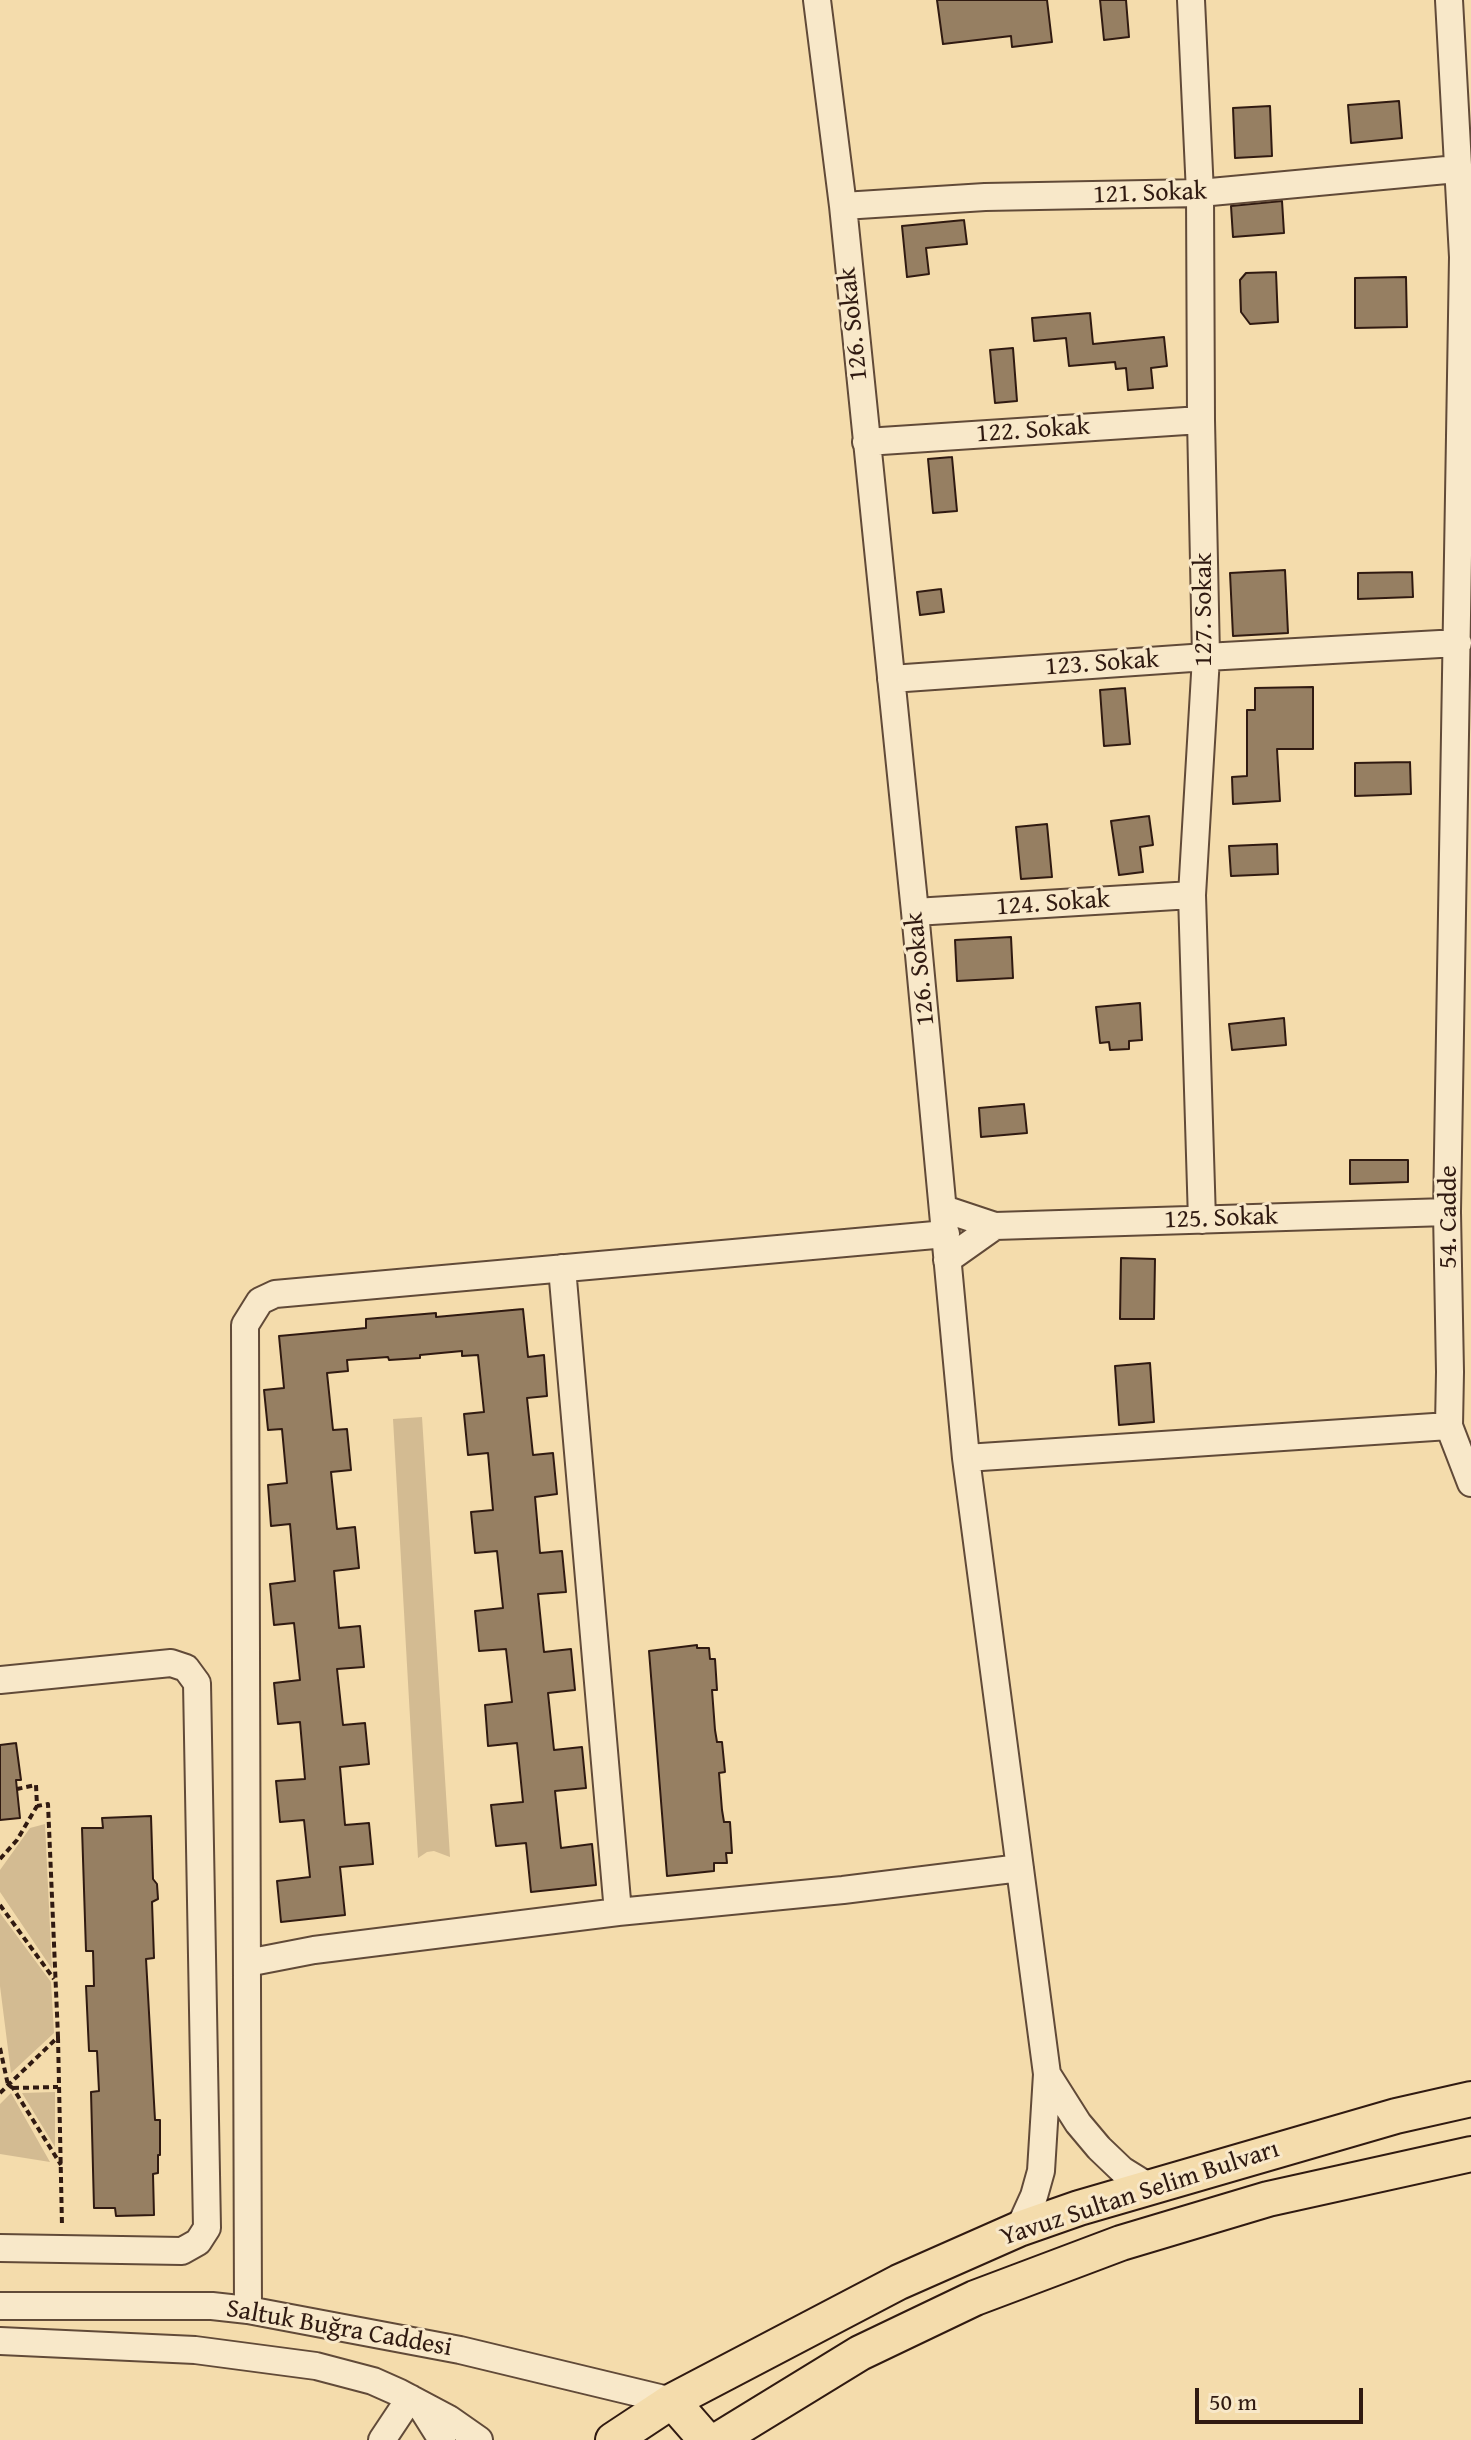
<!DOCTYPE html>
<meta charset="utf-8">
<style>
body{margin:0}
#map{position:relative;width:1471px;height:2440px;overflow:hidden;background:#f4dcac;font-family:"Gentium Book Plus",serif}
canvas{display:block}
.scale{position:absolute;left:1195px;top:2388px;width:168px;height:36px;box-sizing:border-box;border:4px solid #301a11;border-top:0;padding-left:10px;font-size:24px;line-height:28px;white-space:nowrap;color:#301a11;-webkit-text-stroke:6px #f8e8c9;paint-order:stroke}
</style>
<div id="map">
<canvas width="1471" height="2440"></canvas>
<div class="scale">50 m</div>
</div>
<script>
const ctx = document.querySelector('canvas').getContext('2d');
ctx.lineJoin = 'round';
function fill(path, color) { ctx.fillStyle = color; ctx.fill(path, 'evenodd'); }
const shape = rows => new Path2D(rows.map(r => 'M' + r).join(''));
function trace(path, color, width, dash) { ctx.strokeStyle = color; ctx.lineWidth = width; ctx.lineCap = dash ? 'butt' : 'round'; ctx.setLineDash(dash || []); ctx.stroke(path); }
function drawText(font, color, halo, rows, align = 'center') {
  ctx.font = font + ' "Gentium Book Plus",serif'; ctx.lineWidth = 6; ctx.setLineDash([]); ctx.textBaseline = 'middle'; ctx.strokeStyle = halo; ctx.fillStyle = color; for (const [text, x, y, turn = 0] of rows) {
    ctx.save(); ctx.translate(x, y); ctx.rotate((+turn || 0) * Math.PI / 180); ctx.textAlign = isNaN(turn) ? turn : align; if (halo) ctx.strokeText(text, 0, 0); ctx.fillText(text, 0, 0); ctx.restore();
  }
}
fill(shape([
 [422,1417,450,1857,434,1851,427,1852,418,1858,393,1419],
 [45,1824,52,1969,0,1892,0,1870,30,1828],
 [0,1913,51,1982,54,2033,11,2073,0,1986],
 [55,2092,55,2147,22,2093],
 [11,2093,50,2162,0,2154,0,2104]
]), '#d3bb92');
const building = shape([
 [937,0,1047,0,1052,42,1012,47,1011,36,943,44,937,0],
 [1100,0,1126,0,1129,37,1104,40,1100,0],
 [1399,101,1402,138,1351,143,1348,105,1399,101],
 [1270,106,1272,156,1235,158,1233,108,1270,106],
 [1282,201,1284,233,1233,237,1231,206,1282,201],
 [964,220,967,244,926,248,929,274,907,277,902,226,964,220],
 [1276,272,1278,322,1250,324,1241,312,1240,280,1246,273,1276,272],
 [1406,277,1407,327,1355,328,1355,278,1406,277],
 [1090,313,1093,344,1164,337,1167,366,1151,368,1153,388,1128,390,1126,368,1116,369,1115,362,1069,366,1066,338,1034,341,1032,318,1090,313],
 [1013,348,1017,401,995,403,990,350,1013,348],
 [952,457,957,511,933,513,928,459,952,457],
 [1285,570,1288,633,1233,636,1230,573,1285,570],
 [1412,572,1413,597,1358,599,1358,573,1412,572],
 [941,589,944,612,920,615,917,592,941,589],
 [1313,687,1313,749,1277,749,1280,801,1233,804,1232,777,1247,776,1247,710,1255,710,1255,688,1313,687],
 [1125,688,1130,744,1104,746,1100,690,1125,688],
 [1410,762,1411,794,1355,796,1355,763,1410,762],
 [1149,816,1153,845,1140,847,1143,872,1119,875,1111,821,1149,816],
 [1047,824,1052,877,1021,879,1016,827,1047,824],
 [1277,844,1278,874,1231,876,1229,846,1277,844],
 [1011,937,1013,978,957,981,955,940,1011,937],
 [1140,1003,1142,1040,1129,1041,1129,1049,1110,1050,1109,1042,1100,1043,1096,1007,1140,1003],
 [1284,1018,1286,1045,1232,1050,1229,1024,1284,1018],
 [1024,1104,1027,1133,981,1137,979,1108,1024,1104],
 [1350,1160,1408,1160,1408,1182,1350,1184,1350,1160],
 [1121,1258,1155,1259,1154,1319,1120,1319,1121,1258],
 [523,1309,528,1357,544,1355,547,1396,527,1398,533,1455,553,1453,557,1494,535,1497,540,1553,562,1551,566,1592,538,1594,544,1652,571,1649,575,1690,548,1693,554,1750,582,1747,586,1788,555,1791,561,1848,592,1844,596,1885,531,1892,526,1843,496,1846,491,1805,523,1802,517,1743,488,1746,485,1705,512,1702,506,1649,479,1651,475,1611,503,1608,497,1551,475,1553,471,1512,493,1510,488,1453,468,1455,464,1414,484,1412,478,1355,462,1356,462,1351,420,1355,420,1358,389,1360,388,1357,347,1360,348,1371,327,1373,333,1430,347,1429,351,1470,331,1472,337,1529,355,1527,359,1568,334,1571,339,1628,360,1626,364,1667,337,1669,343,1725,365,1723,369,1764,340,1767,345,1825,369,1823,373,1864,340,1867,345,1915,281,1922,277,1881,310,1877,304,1820,280,1822,276,1781,305,1779,300,1722,278,1724,274,1683,300,1680,294,1623,274,1625,270,1584,295,1581,290,1524,271,1526,268,1485,287,1483,282,1429,268,1430,264,1390,284,1388,279,1336,366,1328,366,1319,436,1313,436,1317,523,1309],
 [1150,1363,1154,1422,1119,1425,1115,1366,1150,1363],
 [697,1645,697,1648,709,1648,710,1659,715,1659,717,1690,712,1690,715,1730,717,1742,722,1742,725,1772,719,1773,722,1810,724,1822,730,1822,732,1853,726,1853,727,1863,714,1863,714,1871,667,1876,649,1651,697,1645],
 [16,1743,21,1780,16,1780,20,1818,0,1820,0,1745,16,1743],
 [151,1816,153,1879,157,1884,158,1899,152,1902,154,1958,146,1959,155,2120,160,2120,160,2155,158,2155,158,2173,153,2174,154,2215,116,2216,115,2208,94,2208,91,2092,99,2091,97,2051,89,2051,86,1986,94,1986,93,1951,86,1951,82,1828,103,1828,102,1818,151,1816]
]);
fill(building, '#967f62');
trace(building, '#301a11', 2);
const minor = shape([
 [817,0,843,206,915,912,966,1458,1449,1426],
 [1191,0,1200,193,1201,420,1206,657,1192,895,1202,1220],
 [1449,0,1463,257,1447,1212,1450,1372,1449,1426,1471,1483],
 [843,206,985,197,1200,193,1457,169],
 [866,442,1201,420],
 [891,679,1206,657,1458,643],
 [915,912,1192,895],
 [944,1209,995,1226,1447,1212],
 [947,1260,995,1226],
 [562,1268,618,1912],
 [966,1458,1047,2074,1041,2171,1034,2196,1019,2229],
 [0,1680,171,1663,186,1668,197,1683,207,2228,198,2242,182,2251,0,2248],
 [247,1963,314,1950,618,1912,843,1890,1020,1868],
 [1047,2074,1078,2123,1099,2148,1122,2170,1151,2188],
 [0,2306,212,2306,248,2310,460,2350,672,2401],
 [248,2310,245,1325,260,1301,275,1294,946,1234],
 [0,2341,195,2350,316,2366,373,2381,400,2393,449,2419,479,2440],
 [420,2405,442,2440],
 [382,2440,410,2398]
]);
const major = shape([
 [672,2401,706,2440],
 [613,2440,672,2401,899,2282,1019,2229,1079,2208,1396,2116,1471,2099],
 [718,2440,860,2353,975,2298,1121,2243,1268,2199,1471,2154]
]);
trace(minor, '#614a38', 30);
trace(major, '#301a11', 38);
trace(shape([
 [0,1859,17,1840,37,1806],
 [0,1905,54,1979],
 [58,2037,62,2226],
 [0,2048,8,2085,13,2088,61,2165],
 [13,2088,58,2087],
 [0,2093,58,2037,48,1804,37,1806,36,1785,17,1789]
]), '#301a11', 4, [6, 4]);
trace(minor, '#f8e8c9', 26);
trace(major, '#f4dcac', 34);
drawText('26px', '#301a11', '#f8e8c9', [
 ["121. Sokak",1150,194,-2],
 ["126. Sokak",854,324,-96],
 ["122. Sokak",1033,431,-4],
 ["127. Sokak",1204,610,-90],
 ["123. Sokak",1102,664,-4],
 ["124. Sokak",1053,904,-4],
 ["126. Sokak",921,969,-96],
 ["54. Cadde",1449,1217,-90],
 ["125. Sokak",1221,1219,-2],
 ["Yavuz Sultan Selim Bulvarı",1140,2194,-18],
 ["Saltuk Buğra Caddesi",339,2329,10]
]);
</script>
